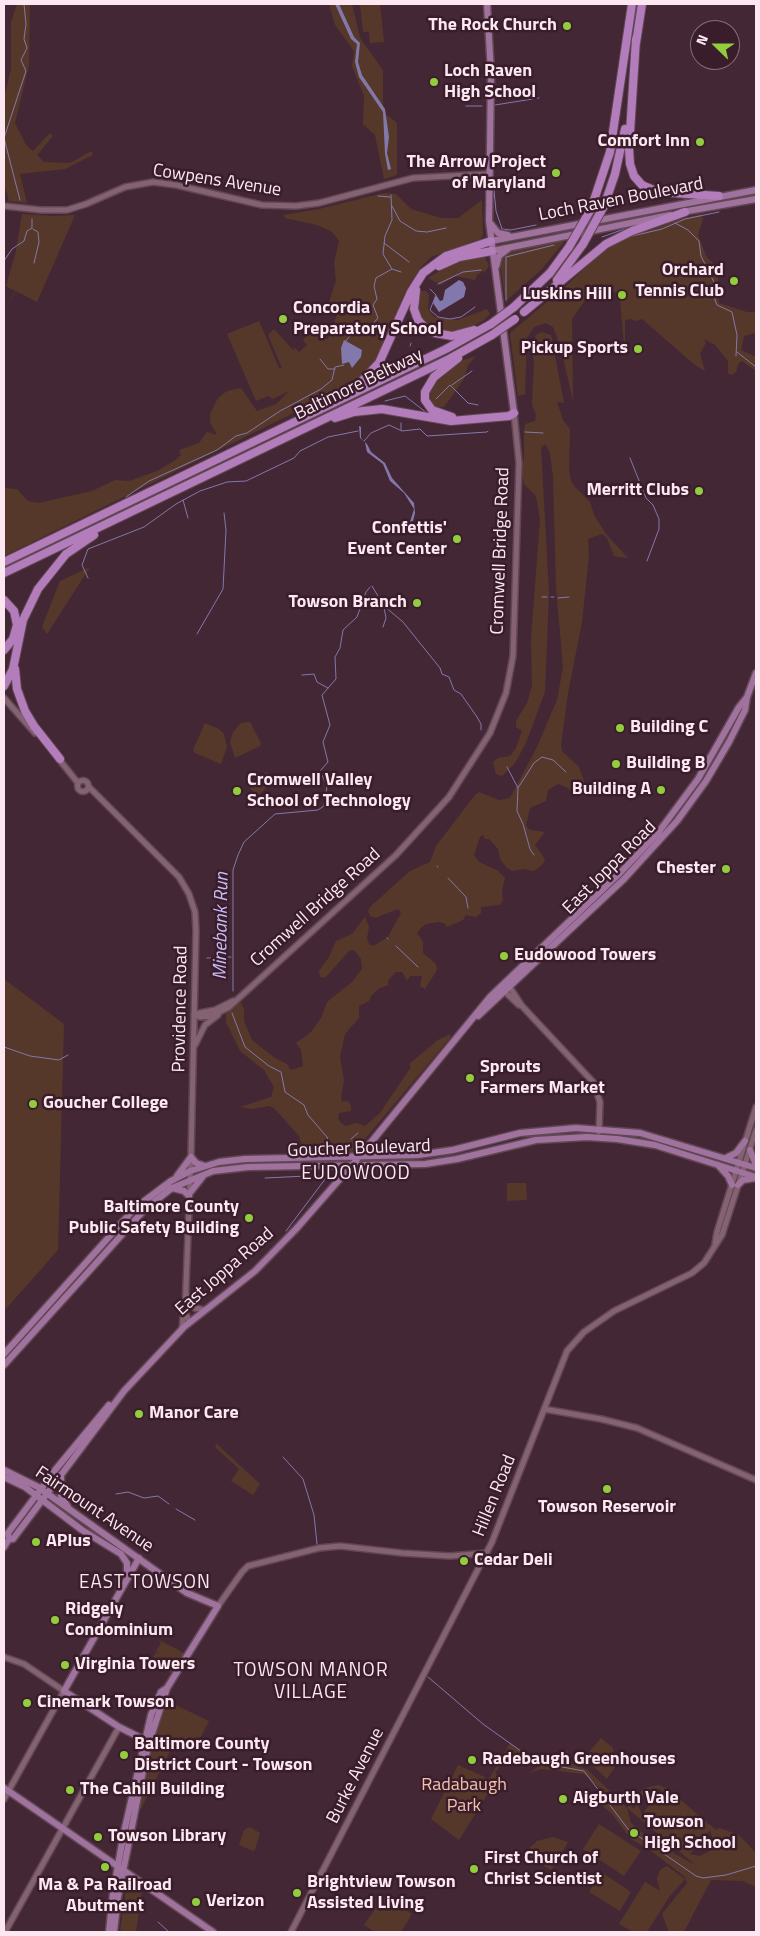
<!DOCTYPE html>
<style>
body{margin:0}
#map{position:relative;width:760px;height:1936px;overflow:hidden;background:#442735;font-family:"Titillium Web",sans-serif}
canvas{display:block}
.frame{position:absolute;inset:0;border:5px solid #fde8f1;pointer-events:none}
.north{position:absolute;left:690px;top:20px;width:50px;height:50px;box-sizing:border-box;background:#391d2b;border:1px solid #876e7a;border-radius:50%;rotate:292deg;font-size:14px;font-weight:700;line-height:20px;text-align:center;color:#fde8f1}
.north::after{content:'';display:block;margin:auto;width:18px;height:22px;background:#92cd3e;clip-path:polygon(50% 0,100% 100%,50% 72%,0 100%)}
</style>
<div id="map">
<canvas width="760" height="1936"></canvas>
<div class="frame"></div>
<div class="north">N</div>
</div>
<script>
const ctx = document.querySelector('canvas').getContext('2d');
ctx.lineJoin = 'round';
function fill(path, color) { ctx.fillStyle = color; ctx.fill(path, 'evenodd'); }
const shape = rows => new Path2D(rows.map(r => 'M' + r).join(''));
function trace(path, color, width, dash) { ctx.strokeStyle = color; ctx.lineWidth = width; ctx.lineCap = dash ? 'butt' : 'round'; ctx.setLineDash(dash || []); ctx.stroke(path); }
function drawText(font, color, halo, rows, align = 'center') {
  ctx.font = font + ' "Titillium Web",sans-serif'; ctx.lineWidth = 5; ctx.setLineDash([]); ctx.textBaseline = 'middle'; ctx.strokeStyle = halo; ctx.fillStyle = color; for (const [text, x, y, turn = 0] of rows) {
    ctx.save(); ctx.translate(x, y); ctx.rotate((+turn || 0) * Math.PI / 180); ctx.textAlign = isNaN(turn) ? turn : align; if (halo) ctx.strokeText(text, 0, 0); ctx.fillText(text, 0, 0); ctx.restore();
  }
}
fill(shape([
 [17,4,30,4,29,65,15,123,26,145,33,151,50,133,53,136,37,155,44,162,70,163,91,151,93,155,65,169,20,174,27,203,9,201,4,182,4,98,11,69,11,22],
 [329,4,352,4,360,38,383,70,383,112,397,123,397,175,384,179,375,135,363,124,364,96,352,66,354,51,335,25],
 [360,4,380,4,384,42,370,43,369,32,363,32],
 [384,193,396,194,411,209,441,218,458,218,482,200,483,235,480,239,431,257,420,268,406,290,380,353,366,373,351,384,318,401,4,556,4,488,17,489,28,501,38,503,92,491,115,480,129,481,157,471,174,461,181,455,179,450,199,443,207,432,217,435,210,422,210,414,218,398,227,391,241,388,257,411,276,404,289,391,273,399,268,396,256,401,227,334,259,321,279,368,282,368,268,335,274,329,293,350,295,348,299,352,307,345,303,340,309,332,328,339,339,309,329,303,336,280,334,263,339,241,332,232,317,225,285,218,284,215,319,209],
 [22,214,55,216,75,215,37,302,16,291,4,311,15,291,6,286,16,251],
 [701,214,703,219,698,235,707,258,718,266,719,303,747,312,756,312,756,333,744,336,741,350,756,357,756,371,742,361,738,364,736,372,731,375,728,373,728,361,715,345,704,339,706,343,700,354,705,371,695,365,642,319,636,321,630,319,625,320,625,356,620,299,615,292,601,284,595,286,572,319,573,401,560,345,553,327,546,323,534,327,527,338,525,394,518,396,510,333,566,286,596,257,613,245,660,224],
 [563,240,564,242,541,270,508,299,506,304,500,263,501,256,506,252],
 [485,257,489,266,484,273,483,271,477,275,475,280,455,276,441,285,428,278,452,263],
 [419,291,426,291,429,295,428,309,434,317,458,320,487,309,490,314,483,321,463,331,449,333,440,331,424,323,418,314,416,296],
 [542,332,551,335,552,340,564,403,557,402,563,420,570,429,569,469,571,481,574,486,590,502,594,515,606,534,628,558,614,556,607,538,602,534,588,539,589,556,582,622,568,693,561,745,562,751,579,767,589,795,577,795,572,793,568,788,558,784,548,790,546,801,530,808,526,825,530,830,545,832,535,845,545,859,543,864,534,871,523,869,512,871,507,868,500,859,498,849,489,839,485,839,483,835,480,837,474,855,479,862,497,870,505,878,502,890,503,901,499,905,481,907,481,913,476,917,466,915,463,920,447,927,444,923,438,922,426,924,421,928,417,933,423,942,423,953,436,964,437,970,425,989,420,986,422,976,410,976,407,981,402,972,396,972,388,980,388,985,378,989,371,996,369,1001,359,1006,359,1018,345,1034,340,1057,344,1080,341,1097,342,1102,348,1101,351,1106,351,1111,339,1113,338,1118,341,1123,346,1126,356,1123,365,1126,380,1113,411,1067,409,1064,438,1040,450,1034,450,1038,353,1153,304,1152,299,1136,274,1108,269,1106,252,1109,240,1107,271,1097,274,1087,264,1070,240,1051,226,1022,226,1013,241,1002,244,1010,244,1021,252,1040,275,1058,287,1064,291,1070,303,1066,301,1050,296,1043,311,1032,321,1018,327,1002,352,982,362,969,361,959,354,950,349,951,325,978,320,977,319,971,329,957,336,941,352,934,365,917,369,927,367,938,369,944,373,946,388,937,401,913,398,909,375,918,370,916,368,911,371,906,410,871,430,862,436,846,475,795,479,792,499,800,510,798,537,747,557,700,563,667,556,587,553,476,550,453,545,444,541,448,549,592,545,692,526,743,515,763,502,776,496,774,493,762,498,758,510,756,516,748,522,731,516,727,516,721,527,703,532,686,531,639,540,520,536,496,524,484,522,473,524,457,524,429,525,424,535,421,536,415,532,405,534,362,531,349,536,335],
 [476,356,468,365,464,379,444,407,436,407,431,402,430,393,436,382,461,361],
 [90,567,47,634,42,627,60,581],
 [250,722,261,743,260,746,235,758,230,742,233,732,241,723],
 [205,723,219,729,224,734,227,747,221,764,195,753,193,750],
 [266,772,274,780,258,796,250,788],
 [4,979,64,1024,58,1250,4,1311],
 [507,1183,526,1183,527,1200,507,1201],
 [217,1444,260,1484,253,1495,231,1481,239,1469,215,1447],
 [159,1640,184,1653,178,1664,175,1663,171,1673,149,1665,156,1652,161,1654,156,1651,161,1643],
 [167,1701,209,1721,193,1752,174,1743,141,1809,139,1809,149,1758,160,1719],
 [601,1738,613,1748,615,1767,607,1779,584,1758],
 [510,1743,532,1758,523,1767,507,1756,495,1773,499,1776,459,1840,431,1819,458,1765,489,1779],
 [567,1750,572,1763,588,1770,627,1808,630,1805,635,1809,636,1797,644,1788,659,1785,668,1789,716,1830,720,1828,739,1835,756,1853,756,1887,743,1881,711,1880,684,1932,667,1932,668,1930,662,1914,687,1883,685,1877,650,1850,631,1839,612,1814,597,1801,605,1793,584,1774,541,1769,530,1773,548,1759],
 [653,1789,662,1790,642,1814,639,1808,640,1799,646,1791],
 [627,1808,693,1863,693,1864,651,1840,631,1823],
 [710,1830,713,1840,709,1851,700,1856,690,1854],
 [599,1824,641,1851,624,1876,583,1849],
 [250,1827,260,1833,255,1850,253,1851,239,1845,244,1830],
 [553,1837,568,1842,551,1870,524,1853,537,1841],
 [667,1866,685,1879,669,1897,647,1932,633,1932,619,1924,645,1882,660,1891,657,1878,660,1870],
 [601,1872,631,1892,620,1911,589,1892],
 [127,1883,142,1891,136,1932,120,1932],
 [384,1896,412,1914,401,1932,375,1932,364,1925]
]), '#56382a');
fill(shape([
 [335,4,339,4,354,37,360,43,358,62,362,75,385,109,389,137,387,153,391,169,388,170,385,154,383,112,359,77,355,62,357,44,351,39],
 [459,280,463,282,466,288,464,297,439,312,433,303,436,295,440,301,443,300,445,290],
 [344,340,362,350,361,357,352,368,349,362,342,364,341,348],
 [359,426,361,427,361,438,367,444,371,452,385,463,392,478,414,503,415,513,413,521,410,522,414,509,404,493,390,481,383,464,367,452,365,442,360,438]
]), '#8378ab');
trace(shape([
 [495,105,539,98],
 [466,106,482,106],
 [494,190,496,211,502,229,511,230,536,225],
 [378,196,390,197],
 [20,200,4,138,26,71,21,60,27,48,24,39,26,24,24,4],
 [392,206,400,221,416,231,427,232,446,228],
 [675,223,688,230,699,241,701,256,716,286,715,300,717,305,732,312,737,335,736,356],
 [33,229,38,232,39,242,34,263],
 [602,237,633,226],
 [628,237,662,229,685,219,719,212],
 [384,243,409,262],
 [4,261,12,249,24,241,27,231,32,228,32,219],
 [392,269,401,272],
 [438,284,463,272,481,270],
 [430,289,436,295,430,310,438,317,450,319,461,317,475,307],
 [506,300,506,257,554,245],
 [346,341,357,327,372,325,378,318,373,305,377,299,374,286,376,278,392,269,383,254,385,236,392,220,391,195],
 [410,346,411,343],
 [737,352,756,367],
 [320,359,328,369,335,369],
 [452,385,472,371],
 [436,399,450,385,468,403,478,405],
 [385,401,405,396,427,413],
 [401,423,401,430],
 [525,432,543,433],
 [364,441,371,433,389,425,402,431,420,429,427,436,487,432,488,431],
 [630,458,646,498,653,505,659,519,659,529,647,561],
 [126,497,149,481,217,450,236,436,247,433,280,411,321,389,332,380,335,367,344,365],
 [183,500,188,518],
 [88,578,82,565,88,549,144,527,176,504,200,491,227,482,246,481,294,458,300,451,328,437,358,431],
 [372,586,384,606,403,622,440,668,442,674,449,677,454,690,461,694,477,717,481,724,481,730],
 [542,597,547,597],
 [551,597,554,597],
 [558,598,569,597],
 [383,627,386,618,384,607],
 [197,634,223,589,226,530,224,513],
 [302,675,314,674,317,682,328,688],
 [507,767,518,788,517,811,523,824,530,849,534,855],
 [518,788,534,763,542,757,553,760,566,772],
 [437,866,438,867],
 [448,878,466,897,468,908],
 [387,938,388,939],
 [396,946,418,967],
 [207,958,231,957],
 [233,991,233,870,238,855,244,842,275,814,318,810,324,806,327,786,320,771,328,762,323,742,330,725,322,695,336,679,335,657,340,648,343,630,357,617,366,592,370,587],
 [232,1013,245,1047,269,1066,281,1072,285,1092,304,1105,308,1115,327,1137,329,1143],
 [4,1047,30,1056,59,1060,68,1055],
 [351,1139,358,1133],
 [265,1178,328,1175],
 [286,1231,329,1174],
 [283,1457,303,1479,314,1515,317,1544],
 [116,1494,128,1492,144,1498,158,1496,169,1504],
 [176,1509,195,1520],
 [428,1677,483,1724,532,1759],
 [541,1763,584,1771,628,1829,696,1876,703,1878,726,1875,756,1866],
 [158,1922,169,1932]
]), '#8378ab', 1);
const minor = shape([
 [4,206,41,210,67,210,86,204,125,187,153,182,176,185,262,205,296,206,319,203,413,178,488,174],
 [4,698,35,733],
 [58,758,78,783],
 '77.5 786a5.5 5.5 0 1 1 11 0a5.5 5.5 0 1 1-11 0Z',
 [89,787,179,877,189,894,195,912,196,931,191,1157,185,1311,189,1322],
 [509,986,522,1006,593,1082,600,1102,599,1132],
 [503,990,519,1005],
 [194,1014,200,1017,212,1016,229,1007,396,855,449,797,490,733,506,693,513,656,519,463,514,413],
 [195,1014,215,1010,233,1001],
 [195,1045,205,1025,218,1015],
 [715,1244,717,1232,756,1107],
 [187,1295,195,1308,204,1310],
 [182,1329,184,1309],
 [544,1409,601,1419,637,1428,756,1480],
 [218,1606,242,1572,248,1566,319,1548,340,1546,402,1553,450,1556,487,1553],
 [4,1657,24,1664,64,1691,4,1799],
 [5,1932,119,1727],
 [291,1932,492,1542,567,1351,584,1332,614,1311,692,1273,704,1263,722,1235,756,1130]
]);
const major = shape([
 [487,4,491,73,489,221,514,413],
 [682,212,756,199],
 [491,224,498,233,508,235],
 [491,241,756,190],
 [492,251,670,215],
 [496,267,499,256,508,249],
 [478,1016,624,879,677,821,706,781,729,742,745,710,747,697,756,673],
 [750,1150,756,1165],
 [726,1158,736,1153,745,1141],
 [718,1165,728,1176,732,1185],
 [177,1176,191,1157,196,1163,205,1166],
 [738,1185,743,1180,755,1178],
 [172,1188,184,1191,189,1196],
 [189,1194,204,1175],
 [4,1354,135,1208,171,1181,190,1171,219,1162,245,1159,418,1155,453,1150,520,1133,576,1128,640,1133,756,1168],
 [4,1365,146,1208,172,1188,213,1171,248,1167,425,1164,457,1159,536,1140,587,1137,617,1139,655,1145,756,1177],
 [4,1470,38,1487,187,1593,218,1606,167,1688,161,1692,151,1715,124,1832,113,1893,109,1932],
 [61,1475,61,1496,68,1507],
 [4,1477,25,1487,82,1530,121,1554,127,1563,127,1575],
 [9,1539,8,1533,56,1469,109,1405],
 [4,1547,9,1539,13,1539,124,1391,184,1327,255,1271,296,1229,359,1157,490,997,621,872,658,833,698,779,739,707,747,697],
 [139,1558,64,1691,119,1727,147,1741],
 [4,1788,213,1932],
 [114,1932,118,1897,148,1746,167,1688]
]);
const highway = shape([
 [636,39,629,148,630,164,634,176,642,185,658,192,719,196],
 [636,43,642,4],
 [604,206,615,174,625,129],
 [591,209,610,152,632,4],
 [439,266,459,257,492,251],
 [557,280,583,244],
 [416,290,414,309,418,320,425,328,435,333,452,336,474,330],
 [514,307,550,273,569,247],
 [524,312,606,244,632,231,685,212],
 [345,393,360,383,379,363,411,292,423,273,446,256,491,241],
 [452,417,432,410,425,400,425,392,434,377,458,358],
 [335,418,354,412,382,409,451,421,509,416,514,413],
 [4,562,446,349,491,324],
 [4,573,449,359,492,335],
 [4,600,14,611,17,625,13,639,4,650],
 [15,669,17,689,25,711,34,726,60,759],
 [4,686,13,669,23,620,38,589,66,554,94,535]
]);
trace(minor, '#614754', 8);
trace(major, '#614754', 9);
trace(highway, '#614754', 10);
trace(minor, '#846272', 5);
trace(major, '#a0729e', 6);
trace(highway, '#b37dbc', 8);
const highwayBridge = shape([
 [583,244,604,206],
 [569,247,591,209],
 [491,324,514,307],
 [492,335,515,319]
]);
trace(highwayBridge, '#614754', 10, []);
trace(highwayBridge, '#b37dbc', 8);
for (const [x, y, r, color] of [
 [567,26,5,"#92cd3e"],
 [434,82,5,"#92cd3e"],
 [700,142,5,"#92cd3e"],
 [556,173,5,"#92cd3e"],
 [734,281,5,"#92cd3e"],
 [622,295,5,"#92cd3e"],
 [283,319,5,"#92cd3e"],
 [638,349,5,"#92cd3e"],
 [699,491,5,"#92cd3e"],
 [457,539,5,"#92cd3e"],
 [417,603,5,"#92cd3e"],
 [620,728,5,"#92cd3e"],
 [616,764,5,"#92cd3e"],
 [661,790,5,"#92cd3e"],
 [237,791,5,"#92cd3e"],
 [726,869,5,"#92cd3e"],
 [504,956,5,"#92cd3e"],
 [470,1078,5,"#92cd3e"],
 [33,1104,5,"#92cd3e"],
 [249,1218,5,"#92cd3e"],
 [139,1414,5,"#92cd3e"],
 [607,1489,5,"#92cd3e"],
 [36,1542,5,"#92cd3e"],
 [464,1561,5,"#92cd3e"],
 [55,1620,5,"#92cd3e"],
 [65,1665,5,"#92cd3e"],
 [27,1703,5,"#92cd3e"],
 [124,1755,5,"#92cd3e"],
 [472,1760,5,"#92cd3e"],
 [70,1790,5,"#92cd3e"],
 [563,1799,5,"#92cd3e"],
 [634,1833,5,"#92cd3e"],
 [98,1837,5,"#92cd3e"],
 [105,1867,5,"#92cd3e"],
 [474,1869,5,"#92cd3e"],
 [297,1893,5,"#92cd3e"],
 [196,1902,5,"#92cd3e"]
]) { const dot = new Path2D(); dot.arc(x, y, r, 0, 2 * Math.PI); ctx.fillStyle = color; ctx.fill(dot); trace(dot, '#391d2b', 2); }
drawText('bold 18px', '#fde8f1', '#391d2b', [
 ["The Rock Church",557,26,"right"],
 ["Loch Raven",444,72],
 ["High School",444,93],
 ["Comfort Inn",690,142,"right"],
 ["The Arrow Project",546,163,"right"],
 ["of Maryland",546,184,"right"],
 ["Orchard",724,271,"right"],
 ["Tennis Club",724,292,"right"],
 ["Luskins Hill",612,295,"right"],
 ["Concordia",293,309],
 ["Preparatory School",293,330],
 ["Pickup Sports",628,349,"right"],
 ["Merritt Clubs",689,491,"right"],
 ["Confettis'",447,529,"right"],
 ["Event Center",447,550,"right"],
 ["Towson Branch",407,603,"right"],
 ["Building C",630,728],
 ["Building B",626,764],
 ["Cromwell Valley",247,781],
 ["School of Technology",247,802],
 ["Building A",651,790,"right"],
 ["Chester",716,869,"right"],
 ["Eudowood Towers",514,956],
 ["Sprouts",480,1068],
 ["Farmers Market",480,1089],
 ["Goucher College",43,1104],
 ["Baltimore County",239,1208,"right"],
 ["Public Safety Building",239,1229,"right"],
 ["Manor Care",149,1414],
 ["Towson Reservoir",607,1508,"center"],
 ["APlus",46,1542],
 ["Cedar Deli",474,1561],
 ["Ridgely",65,1610],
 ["Condominium",65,1631],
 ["Virginia Towers",75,1665],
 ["Cinemark Towson",37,1703],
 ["Baltimore County",134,1745],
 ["District Court - Towson",134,1766],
 ["Radebaugh Greenhouses",482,1760],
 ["The Cahill Building",80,1790],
 ["Aigburth Vale",573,1799],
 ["Towson",644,1823],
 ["High School",644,1844],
 ["Towson Library",108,1837],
 ["First Church of",484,1859],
 ["Christ Scientist",484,1880],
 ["Brightview Towson",307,1883],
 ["Assisted Living",307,1904],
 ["Ma & Pa Railroad",105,1886,"center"],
 ["Abutment",105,1907,"center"],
 ["Verizon",206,1902]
], 'left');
drawText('18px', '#fde8f1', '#391d2b', [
 ["Cowpens Avenue",217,181,9],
 ["Loch Raven Boulevard",621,200,-11],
 ["Baltimore Beltway",359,385,-26],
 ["Cromwell Bridge Road",501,551,-88],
 ["East Joppa Road",610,868,-45],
 ["Cromwell Bridge Road",316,908,-42],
 ["Providence Road",181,1009,-89],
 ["Goucher Boulevard",359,1149,-2],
 ["East Joppa Road",225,1272,-41],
 ["Hillen Road",495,1496,-68],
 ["Fairmount Avenue",94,1510,34],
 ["Burke Avenue",356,1776,-63]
]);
drawText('18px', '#f4c2ac', '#391d2b', [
 ["Radabaugh",464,1786],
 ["Park",464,1807]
]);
drawText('italic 19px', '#c8bcf9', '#391d2b', [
 ["Minebank Run",222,926,-89]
]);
ctx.letterSpacing = '1px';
drawText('19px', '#fde8f1', '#391d2b', [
 ["EUDOWOOD",356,1174],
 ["EAST TOWSON",145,1583],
 ["TOWSON MANOR",311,1671],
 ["VILLAGE",311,1693]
]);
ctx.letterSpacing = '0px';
</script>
